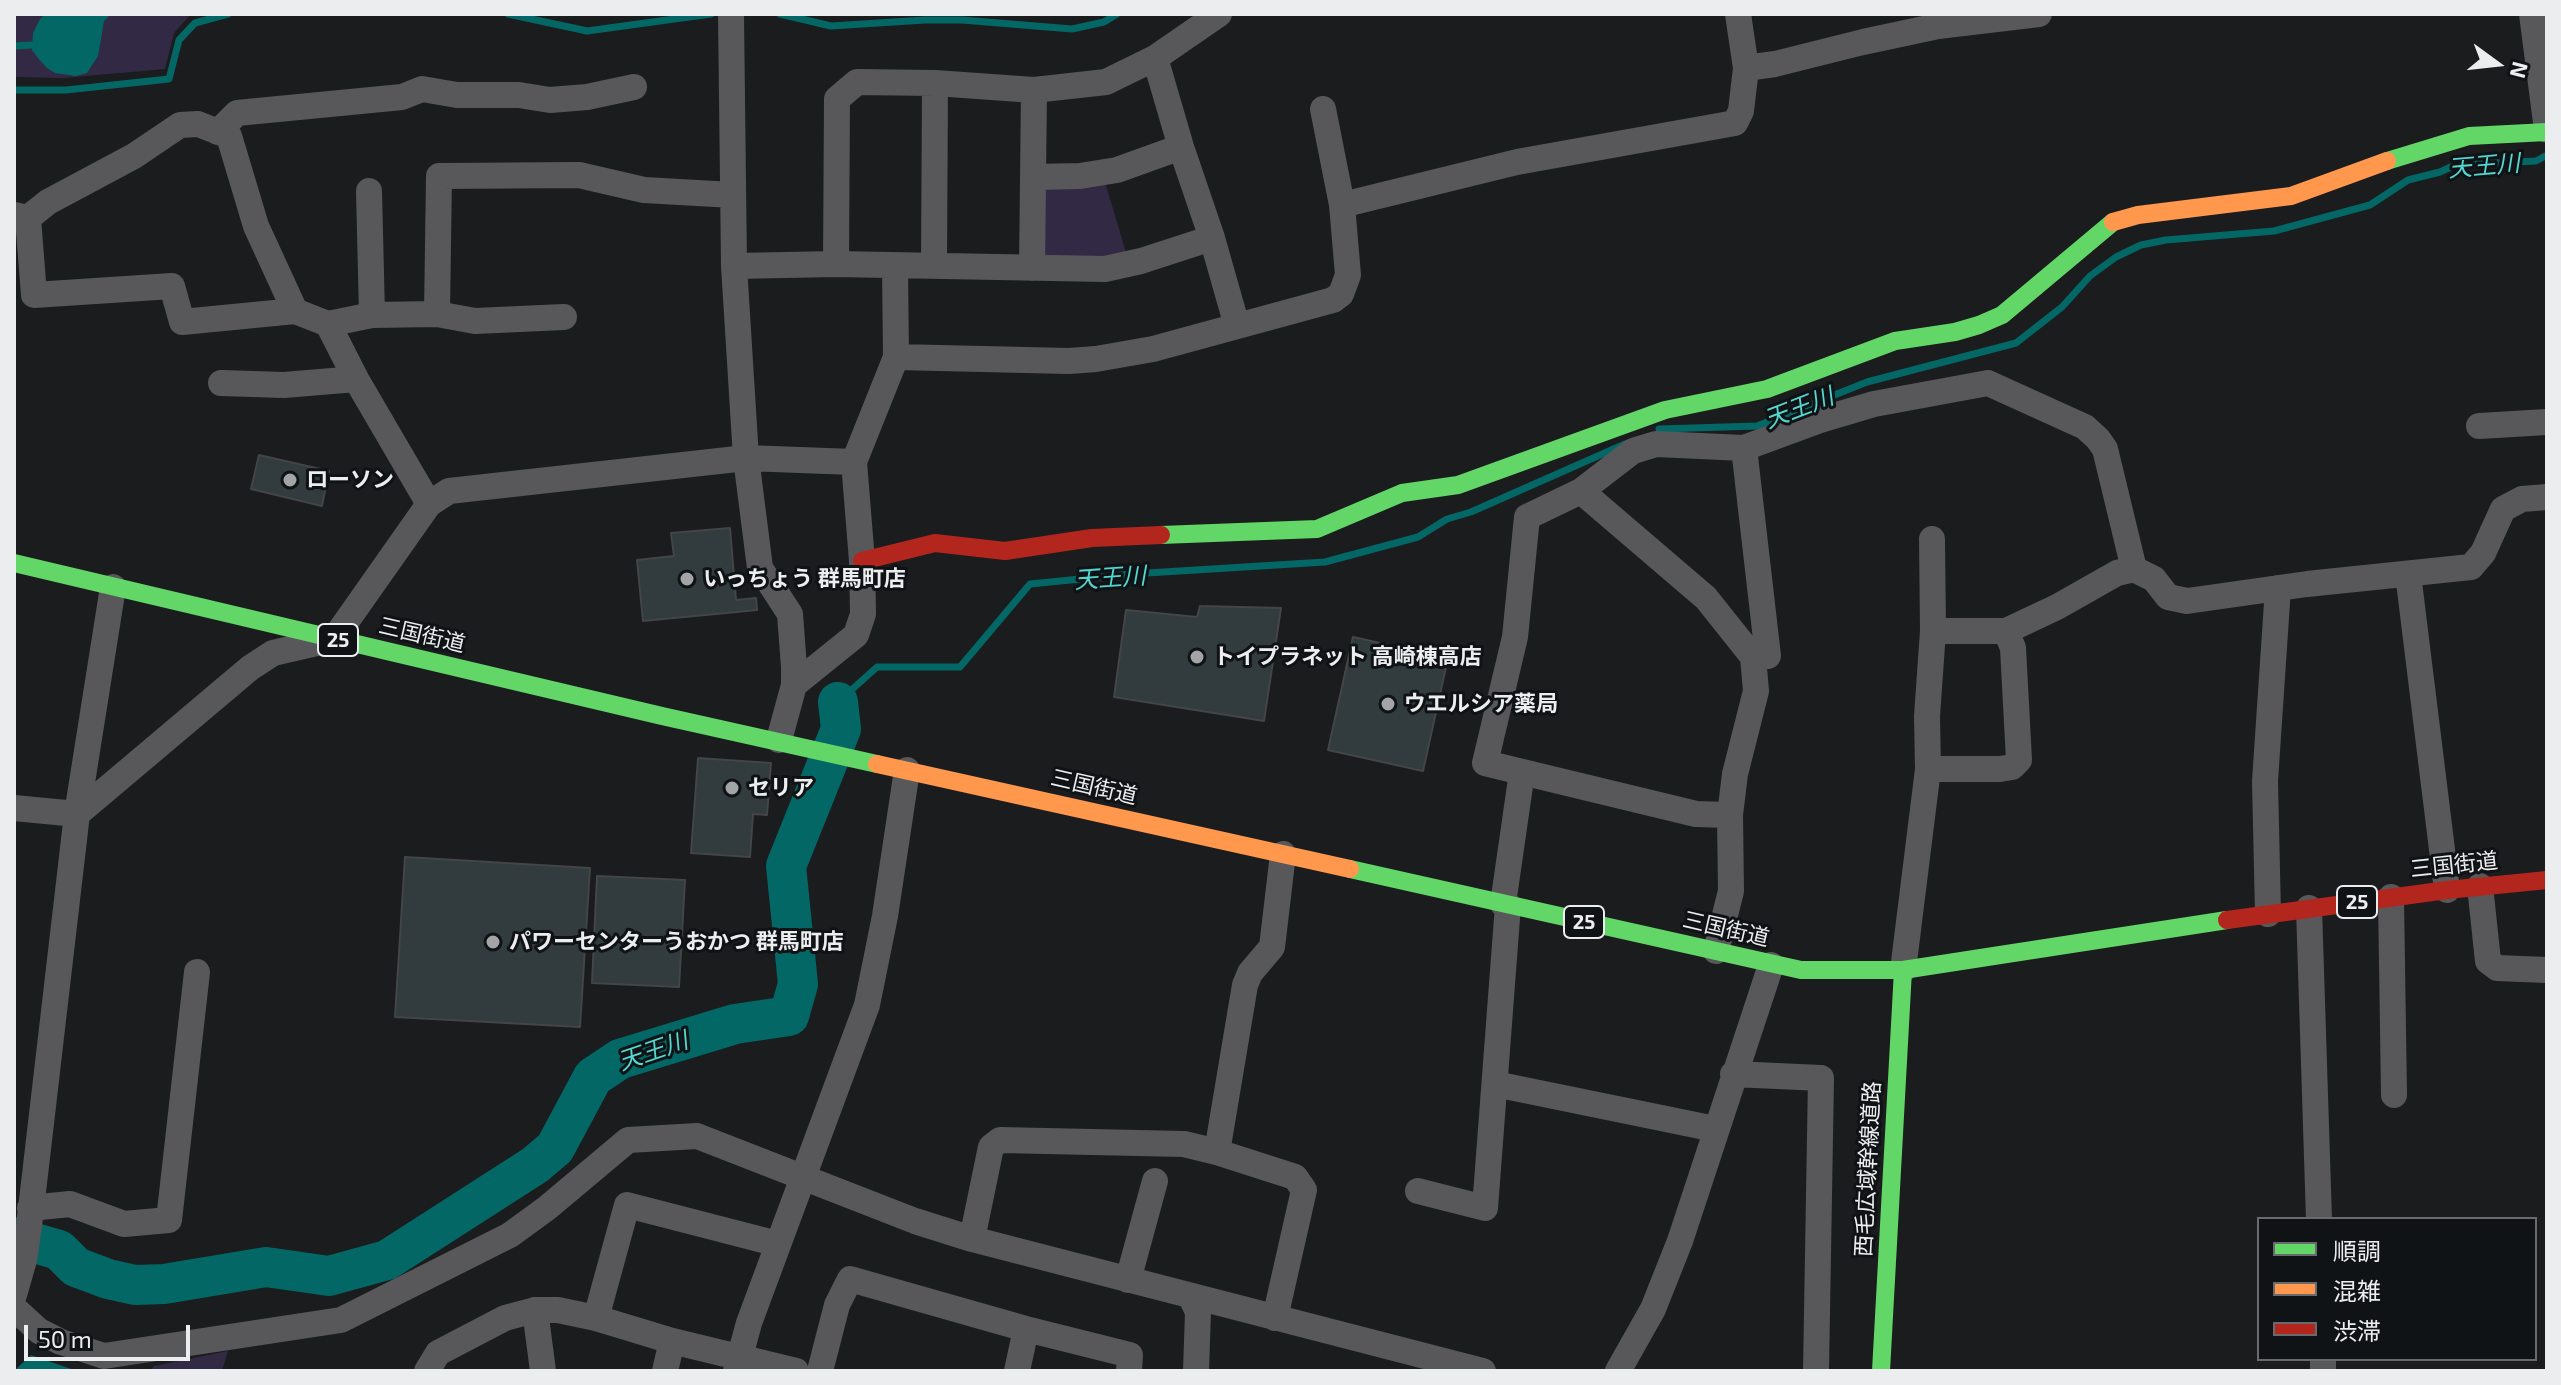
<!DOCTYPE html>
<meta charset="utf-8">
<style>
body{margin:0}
#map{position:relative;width:2561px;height:1385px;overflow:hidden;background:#1a1c1e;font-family:"Exo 2","Noto Sans JP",sans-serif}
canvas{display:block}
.frame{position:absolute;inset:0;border:16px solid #ebedef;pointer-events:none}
.legend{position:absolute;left:2257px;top:1217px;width:280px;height:144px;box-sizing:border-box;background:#101316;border:2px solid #686a6d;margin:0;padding:10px 14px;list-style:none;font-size:24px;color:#ebedef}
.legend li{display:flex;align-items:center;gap:16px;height:40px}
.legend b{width:40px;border:2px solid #686a6d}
.north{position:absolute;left:2457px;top:24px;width:80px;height:80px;-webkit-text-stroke:6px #101316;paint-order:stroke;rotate:105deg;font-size:22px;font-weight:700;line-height:32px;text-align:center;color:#ebedef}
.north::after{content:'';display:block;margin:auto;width:28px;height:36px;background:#ebedef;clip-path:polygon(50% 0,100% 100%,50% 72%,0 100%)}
.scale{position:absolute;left:24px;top:1325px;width:166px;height:36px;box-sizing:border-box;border:4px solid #ebedef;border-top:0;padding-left:10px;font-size:24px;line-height:28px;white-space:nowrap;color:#ebedef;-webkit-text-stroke:6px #101316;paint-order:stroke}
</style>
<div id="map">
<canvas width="2561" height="1385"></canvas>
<div class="frame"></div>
<ul class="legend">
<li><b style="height:10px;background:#63d668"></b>順調</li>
<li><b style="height:10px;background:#ff974d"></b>混雑</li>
<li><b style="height:10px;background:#b3261e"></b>渋滞</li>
</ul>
<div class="north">N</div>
<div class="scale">50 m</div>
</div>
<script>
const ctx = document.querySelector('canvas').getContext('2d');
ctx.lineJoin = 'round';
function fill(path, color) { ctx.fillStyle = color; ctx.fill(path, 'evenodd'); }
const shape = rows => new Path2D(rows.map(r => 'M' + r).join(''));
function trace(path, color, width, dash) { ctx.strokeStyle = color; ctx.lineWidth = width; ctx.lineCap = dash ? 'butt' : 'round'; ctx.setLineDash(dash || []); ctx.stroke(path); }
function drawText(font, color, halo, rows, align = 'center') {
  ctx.font = font + ' "Exo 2","Noto Sans JP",sans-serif'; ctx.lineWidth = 6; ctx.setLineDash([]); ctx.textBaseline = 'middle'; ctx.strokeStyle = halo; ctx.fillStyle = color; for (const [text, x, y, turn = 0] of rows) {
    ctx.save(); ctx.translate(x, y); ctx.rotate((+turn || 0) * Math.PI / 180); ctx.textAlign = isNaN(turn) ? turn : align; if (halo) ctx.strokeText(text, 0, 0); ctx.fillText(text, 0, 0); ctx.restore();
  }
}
fill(shape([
 [14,14,191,14,174,33,165,69,63,78,14,77],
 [1105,182,1127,256,1049,260,1041,253,1042,192,1049,185],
 [228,1351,222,1371,150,1371,154,1366]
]), '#322a45');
fill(shape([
 [46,14,111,14,104,21,98,56,87,73,76,76,55,73,47,68,38,58,32,50,33,33,40,19],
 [31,1355,77,1371,14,1371]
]), '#036865');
trace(shape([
 [508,14,587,31,711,14],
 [780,14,831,26,925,20,962,20,1072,29,1104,22,1117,14],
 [14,46,32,45],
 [14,90,66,90,169,79,179,40,195,23,228,14],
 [1659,429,1757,426,1867,382,2016,343,2062,307,2090,276,2116,257,2141,245,2166,240,2274,231,2370,205,2408,180,2440,172,2455,165,2536,161,2547,155],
 [838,702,877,667,960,667,1030,584,1131,574,1325,562,1418,537,1447,519,1471,512,1625,444]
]), '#036865', 7);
trace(shape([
 [14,1237,59,1250,76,1267,108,1279,135,1285,164,1284,266,1267,329,1276,387,1260,535,1165,555,1148,593,1077,620,1059,735,1024,789,1016,798,984,786,866,841,729,838,702]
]), '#036865', 40);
const building = shape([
 [259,455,329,471,322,506,251,489,259,455],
 [730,528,736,600,756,598,757,610,643,621,637,560,674,556,671,533,730,528],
 [1200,606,1281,608,1264,721,1114,697,1126,610,1197,617,1200,606],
 [1353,637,1448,658,1423,771,1328,750,1353,637],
 [698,758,771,763,767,815,753,814,750,857,691,853,698,758],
 [405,857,590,868,580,1027,395,1017,405,857],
 [597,876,685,880,679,987,592,983,597,876]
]);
fill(building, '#323b3e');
trace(building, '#434546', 2);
trace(shape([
 [731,14,734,266,746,458,760,568,790,614,794,667,794,685,779,740],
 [2532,14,2547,130],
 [1155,58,1181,147,1212,238,1237,326],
 [1746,68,1775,64,1863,42,1938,26,2039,14],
 [218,132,237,113,402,97,422,89,457,95,519,95,550,100,587,97,634,87],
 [1033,177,1080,176,1117,170,1181,147],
 [369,191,372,315],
 [1342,205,1517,162,1735,123,1741,111,1746,68,1738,14],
 [14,215,28,218,48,202,134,156,180,125,198,124,229,136,256,226,295,311,328,324,356,379,429,504],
 [28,218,34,295,172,286,182,322,295,311],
 [836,264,837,99,857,82,935,83,1034,90,1106,82,1155,58,1219,14],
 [934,265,935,83],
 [734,266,836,264,1105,269,1141,261,1212,238],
 [1032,268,1034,90],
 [437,314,439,176,579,175,644,190,733,195],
 [328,324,372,315,437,314,475,321,564,317],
 [896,357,1069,361,1096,359,1153,349,1333,300,1341,294,1348,275,1342,205,1323,109],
 [221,383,284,385,356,379],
 [2479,426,2547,422],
 [1744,448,1768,656,1753,657],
 [1581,491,1706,598,1753,657,1756,691,1735,774,1730,815,1731,891,1716,951],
 [2408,574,2447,890],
 [1933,631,2006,631,2057,607,2117,573,2134,569],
 [794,685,856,635,863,614,862,561,854,462,896,357,895,266],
 [1928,769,2000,769,2012,767,2019,760,2013,648,2006,631],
 [14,808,77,814,250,668,273,653,334,639,429,504,449,491,746,458,854,462],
 [1730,815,1696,814,1485,763,1515,637,1527,517,1581,491,1633,451,1656,444,1744,448,1820,420,1874,404,1988,383,2085,427,2098,439,2105,449,2134,569,2154,579,2168,597,2187,601,2307,584,2471,567,2483,553,2503,509,2522,499,2547,497],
 [2480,886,2488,961,2497,968,2547,970],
 [2391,897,2394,1095],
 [1503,904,1522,772],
 [2309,908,2319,1219],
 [2268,914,2265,781,2278,588],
 [1903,970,1928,769,1927,716,1933,631,1932,539],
 [1733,1074,1821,1078,1816,1371],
 [1495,1084,1715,1129],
 [1217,1152,1245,985,1250,973,1272,947,1283,854],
 [1418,1191,1485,1208,1508,905],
 [30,1208,70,1204,124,1224,169,1220,197,972],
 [972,1239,991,1147,1000,1140,1184,1144,1217,1152,1295,1177,1304,1190,1275,1318],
 [1128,1280,1155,1181],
 [14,1295,24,1260,29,1226,77,814,113,587],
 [1191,1297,1198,1312,1196,1371],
 [14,1308,39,1331,61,1342,104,1356,341,1320,510,1235,547,1208,628,1140,697,1136,915,1221,972,1239,1483,1371],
 [535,1310,543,1371],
 [596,1318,627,1205,778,1244],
 [2323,1359,2323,1371],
 [427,1371,438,1353,505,1318,535,1310,558,1310,596,1318,672,1341,796,1371],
 [665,1371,672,1341],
 [736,1371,749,1323,867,1005,885,916,907,770],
 [820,1371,837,1305,850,1279,1026,1329,1130,1355,1129,1371],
 [1017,1371,1026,1329],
 [1618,1371,1653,1309,1680,1241,1771,965]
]), '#58585a', 26);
trace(shape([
 [2387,161,2469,136,2547,132],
 [1161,535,1317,529,1402,493,1458,485,1665,410,1767,389,1895,341,1955,332,1979,325,2002,315,2113,222],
 [14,563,662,716,877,764],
 [1350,869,1801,970,1903,970,2227,920],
 [1881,1371,1903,970]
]), '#63d668', 18);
trace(shape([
 [2113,222,2138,215,2291,196,2387,161],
 [877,764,1350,869]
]), '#ff974d', 18);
trace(shape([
 [862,561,935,543,1005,551,1092,538,1161,535],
 [2227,920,2447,890,2547,880]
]), '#b3261e', 18);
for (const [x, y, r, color] of [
 [290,480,8,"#a2a4a6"],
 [687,579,8,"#a2a4a6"],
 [1197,657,8,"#a2a4a6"],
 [1388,704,8,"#a2a4a6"],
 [732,788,8,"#a2a4a6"],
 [493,942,8,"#a2a4a6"]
]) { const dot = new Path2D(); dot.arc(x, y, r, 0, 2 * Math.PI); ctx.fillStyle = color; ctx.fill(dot); trace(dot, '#101316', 3); }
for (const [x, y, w] of [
 [338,640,40],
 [2357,902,40],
 [1584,922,40]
]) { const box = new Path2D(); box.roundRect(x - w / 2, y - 16, w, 32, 6); ctx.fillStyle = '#101316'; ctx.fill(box); trace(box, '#ebedef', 2); }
drawText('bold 20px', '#ebedef', null, [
 ["25",338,640],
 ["25",2357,902],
 ["25",1584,922]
]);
drawText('bold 22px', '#ebedef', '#101316', [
 ["ローソン",306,480],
 ["いっちょう 群馬町店",703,579],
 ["トイプラネット 高崎棟高店",1213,657],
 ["ウエルシア薬局",1404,704],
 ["セリア",748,788],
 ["パワーセンターうおかつ 群馬町店",509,942]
], 'left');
drawText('22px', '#ebedef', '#101316', [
 ["三国街道",422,635,13],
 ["三国街道",1094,787,13],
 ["三国街道",2454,865,-6],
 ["三国街道",1726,929,13],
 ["西毛広域幹線道路",1868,1169,-87]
]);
drawText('italic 24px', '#53d7d0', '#101316', [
 ["天王川",2484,166,-5],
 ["天王川",1799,408,-21],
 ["天王川",1110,578,-4],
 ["天王川",653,1051,-19]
]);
</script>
